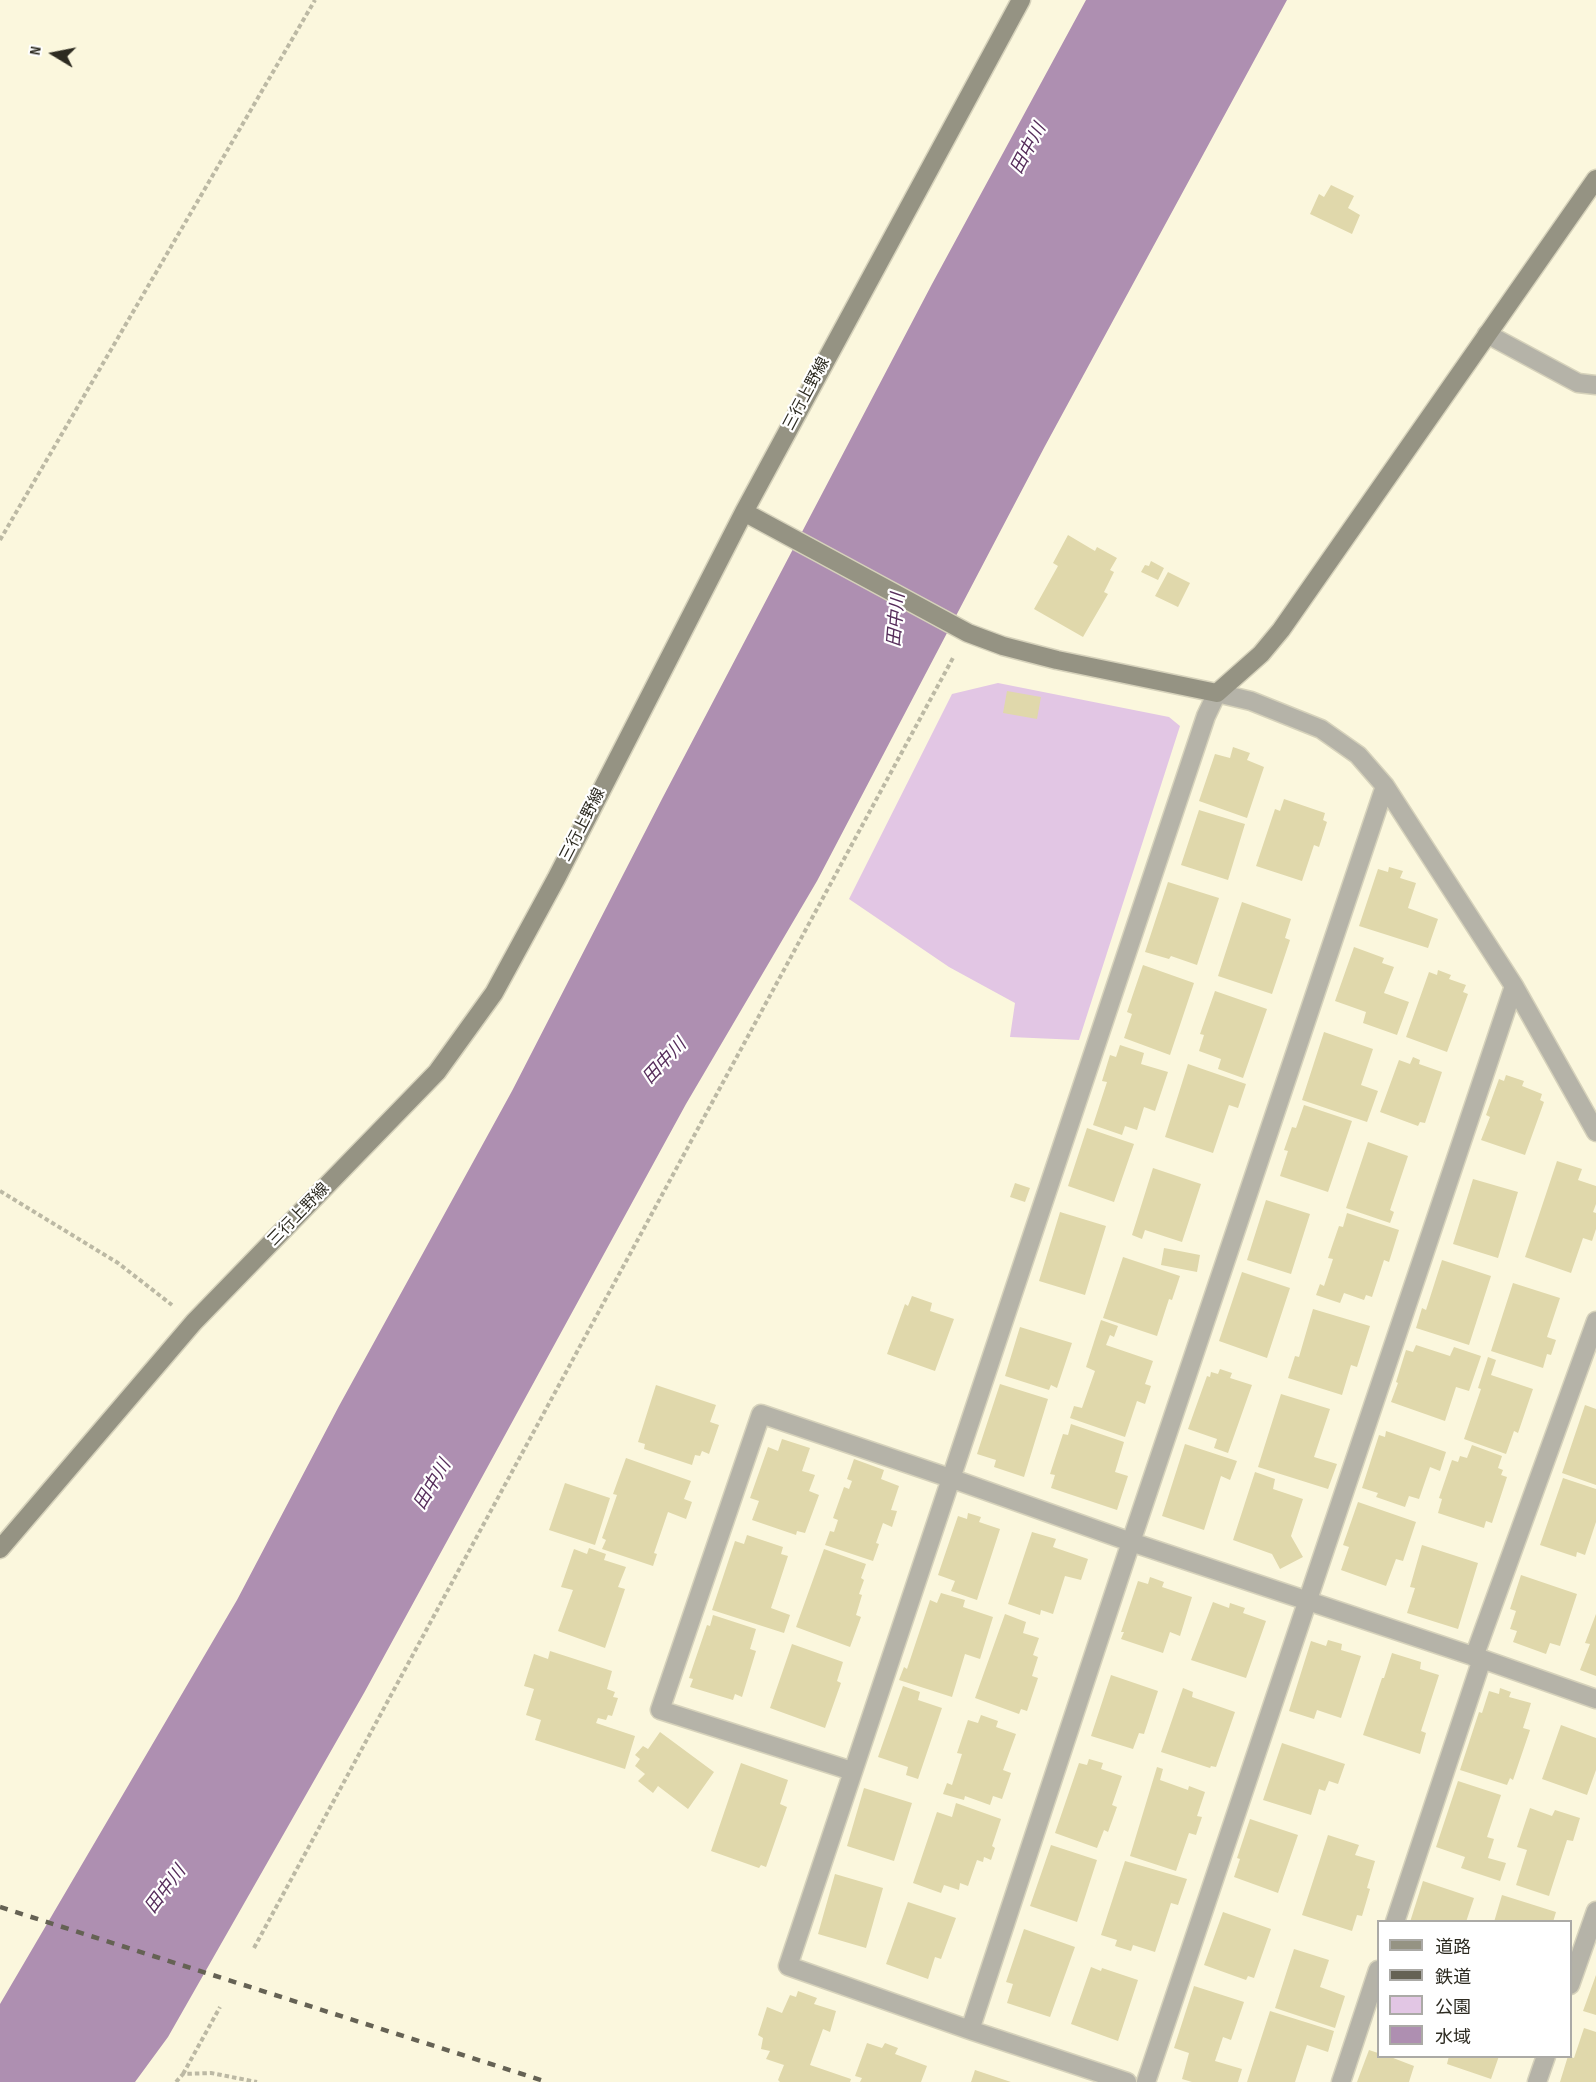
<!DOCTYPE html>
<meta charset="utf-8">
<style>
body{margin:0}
#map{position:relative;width:1596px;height:2082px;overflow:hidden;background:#fbf7dd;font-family:"Sofia Sans Condensed","Noto Sans JP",sans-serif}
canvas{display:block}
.legend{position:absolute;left:1377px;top:1920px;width:195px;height:138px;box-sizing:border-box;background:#fff;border:2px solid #abaaa6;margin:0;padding:8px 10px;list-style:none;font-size:18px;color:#2d2b21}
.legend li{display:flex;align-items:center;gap:12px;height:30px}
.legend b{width:30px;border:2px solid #abaaa6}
.north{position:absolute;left:24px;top:24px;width:60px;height:60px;-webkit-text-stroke:4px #fff;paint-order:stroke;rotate:280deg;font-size:16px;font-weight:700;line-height:24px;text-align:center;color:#2d2b21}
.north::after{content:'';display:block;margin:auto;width:21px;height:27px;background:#2d2b21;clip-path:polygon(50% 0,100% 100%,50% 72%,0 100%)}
</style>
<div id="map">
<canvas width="1596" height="2082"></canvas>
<ul class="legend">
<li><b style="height:8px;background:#959383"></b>道路</li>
<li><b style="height:8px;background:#656254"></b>鉄道</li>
<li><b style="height:16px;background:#e2c6e4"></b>公園</li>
<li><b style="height:16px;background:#ae8fb1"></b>水域</li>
</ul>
<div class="north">N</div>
</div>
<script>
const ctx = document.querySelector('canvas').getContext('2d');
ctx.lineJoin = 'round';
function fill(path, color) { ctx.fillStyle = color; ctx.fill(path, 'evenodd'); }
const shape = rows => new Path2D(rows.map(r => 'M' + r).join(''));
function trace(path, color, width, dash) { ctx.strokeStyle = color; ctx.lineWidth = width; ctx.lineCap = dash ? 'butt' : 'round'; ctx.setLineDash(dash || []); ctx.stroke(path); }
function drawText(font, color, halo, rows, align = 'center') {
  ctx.font = font + ' "Sofia Sans Condensed","Noto Sans JP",sans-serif'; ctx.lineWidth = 4.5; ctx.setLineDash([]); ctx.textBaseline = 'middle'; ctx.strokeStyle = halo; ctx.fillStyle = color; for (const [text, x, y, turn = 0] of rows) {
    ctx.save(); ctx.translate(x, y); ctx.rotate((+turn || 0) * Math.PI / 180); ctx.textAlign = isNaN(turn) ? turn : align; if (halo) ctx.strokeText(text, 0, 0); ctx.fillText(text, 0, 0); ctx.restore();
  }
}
fill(shape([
 [998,683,1169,717,1180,726,1079,1040,1010,1037,1015,1003,949,967,849,899,952,694]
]), '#e2c6e4');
fill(shape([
 [1086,0,1287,0,1045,446,817,881,686,1104,364,1693,168,2037,135,2082,0,2082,0,2004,237,1600,339,1406,512,1091,663,797,932,284]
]), '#ae8fb1');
fill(shape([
 [1331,185,1354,196,1348,208,1360,215,1352,234,1310,214,1319,194,1324,197],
 [1068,535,1095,551,1097,547,1117,558,1110,570,1114,572,1104,592,1108,594,1083,637,1034,609,1058,566,1053,563],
 [1151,561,1164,568,1158,580,1141,572,1145,565,1149,566],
 [1168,572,1190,583,1178,607,1155,596],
 [1007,691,1041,697,1037,719,1003,713],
 [1233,747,1250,753,1247,760,1264,767,1247,818,1199,801,1215,754,1230,758],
 [1284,799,1325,813,1323,820,1327,822,1319,847,1314,845,1302,881,1256,866,1275,809,1280,811],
 [1199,810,1245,824,1228,880,1181,865],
 [1389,867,1403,871,1400,878,1416,883,1408,908,1438,919,1428,948,1359,926,1378,869,1388,872],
 [1168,882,1219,898,1197,965,1171,956,1169,959,1145,952],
 [1242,902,1291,919,1285,938,1290,940,1272,994,1218,976],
 [1354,947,1384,958,1382,963,1394,967,1384,993,1409,1002,1397,1035,1363,1023,1366,1012,1335,1001],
 [1143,965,1194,983,1170,1055,1124,1038,1132,1014,1127,1012],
 [1438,970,1451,975,1449,979,1466,985,1463,992,1468,994,1447,1052,1406,1037,1429,972,1437,975],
 [1215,991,1267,1009,1243,1078,1218,1069,1221,1059,1199,1051,1204,1035,1200,1034],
 [1324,1032,1373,1049,1361,1085,1378,1091,1367,1122,1302,1100],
 [1120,1045,1144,1053,1141,1064,1168,1072,1155,1111,1144,1107,1137,1130,1125,1126,1122,1135,1093,1125,1107,1082,1102,1081,1110,1055,1116,1057],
 [1413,1057,1420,1060,1419,1064,1442,1072,1425,1123,1420,1122,1418,1126,1380,1112,1399,1060,1410,1064],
 [1188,1064,1246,1084,1238,1108,1229,1105,1213,1153,1165,1137],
 [1506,1075,1524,1081,1522,1086,1542,1094,1540,1100,1544,1102,1525,1155,1481,1140,1490,1117,1486,1115,1499,1079,1504,1081],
 [1304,1105,1352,1121,1328,1192,1280,1176,1288,1151,1284,1150,1292,1127,1296,1128],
 [1087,1128,1134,1144,1114,1202,1068,1186],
 [1368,1142,1408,1156,1390,1210,1394,1212,1390,1223,1346,1208],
 [1557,1161,1582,1169,1578,1180,1596,1186,1596,1204,1593,1212,1596,1213,1596,1229,1592,1241,1583,1238,1571,1273,1525,1257],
 [1153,1168,1201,1184,1182,1242,1145,1230,1142,1239,1132,1235],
 [1473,1179,1518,1192,1498,1258,1453,1244],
 [1015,1183,1030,1188,1025,1202,1010,1197],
 [1266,1200,1310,1214,1291,1274,1247,1260],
 [1060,1212,1106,1226,1085,1295,1039,1281],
 [1347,1213,1399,1230,1389,1262,1384,1260,1372,1297,1366,1295,1364,1300,1344,1293,1340,1303,1316,1295,1320,1284,1324,1286,1333,1259,1328,1258,1339,1226,1343,1227],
 [1164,1248,1200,1255,1197,1272,1161,1265],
 [1123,1257,1180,1276,1172,1300,1169,1299,1157,1336,1103,1318],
 [1442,1260,1491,1276,1469,1345,1416,1328,1422,1308,1426,1310],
 [1242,1272,1290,1288,1267,1358,1219,1341],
 [1513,1283,1560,1298,1547,1337,1556,1340,1551,1355,1547,1354,1543,1368,1491,1351],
 [912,1296,932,1303,930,1311,954,1319,935,1371,887,1354,905,1304,908,1306],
 [1313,1309,1370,1326,1357,1367,1351,1365,1342,1395,1288,1378,1295,1356,1299,1357],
 [1101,1320,1118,1326,1114,1337,1110,1335,1106,1345,1153,1361,1145,1384,1151,1386,1145,1404,1137,1401,1125,1437,1070,1418,1074,1406,1082,1408,1095,1371,1086,1367],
 [1020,1327,1072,1343,1057,1388,1051,1385,1049,1390,1005,1376],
 [1416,1345,1450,1356,1454,1347,1481,1356,1469,1391,1456,1387,1445,1421,1391,1402,1398,1383,1396,1382,1406,1350,1413,1352],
 [1488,1357,1496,1360,1491,1375,1533,1389,1518,1433,1514,1431,1506,1454,1464,1439,1481,1389,1478,1388],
 [1220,1369,1232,1373,1230,1378,1252,1385,1228,1453,1214,1448,1217,1439,1188,1429,1207,1376,1210,1377,1211,1372,1218,1374],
 [1000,1384,1048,1399,1024,1477,994,1467,996,1460,977,1454],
 [656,1385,716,1405,710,1422,719,1425,709,1454,702,1451,700,1456,695,1455,692,1465,644,1449,645,1444,638,1442],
 [1281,1394,1330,1409,1314,1457,1337,1464,1328,1489,1258,1467],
 [1585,1405,1596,1409,1596,1485,1562,1473],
 [1071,1424,1124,1442,1115,1472,1128,1476,1117,1510,1051,1488,1055,1475,1050,1474,1063,1434,1068,1435],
 [1386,1431,1446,1452,1440,1471,1430,1467,1419,1499,1409,1496,1405,1507,1376,1497,1378,1493,1362,1488,1379,1435,1385,1437],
 [782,1439,810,1448,802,1471,815,1475,809,1491,819,1495,805,1533,797,1531,796,1535,752,1520,759,1501,750,1498,768,1447,778,1451],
 [1185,1444,1237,1461,1230,1480,1221,1476,1204,1530,1162,1516],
 [1472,1445,1502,1456,1498,1468,1503,1470,1501,1475,1507,1477,1492,1523,1486,1521,1484,1528,1438,1513,1442,1499,1439,1498,1452,1460,1458,1462,1460,1456,1467,1458],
 [626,1458,691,1481,684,1499,692,1502,686,1519,668,1512,654,1553,657,1554,653,1566,602,1549,606,1540,602,1538,617,1495,613,1494],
 [854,1459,884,1470,881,1479,899,1486,891,1510,897,1511,892,1527,883,1523,876,1543,879,1544,873,1561,825,1545,830,1531,834,1532,838,1520,833,1518,844,1487,849,1489,852,1481,847,1479],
 [1255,1472,1275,1479,1273,1489,1303,1499,1291,1536,1303,1557,1280,1569,1272,1554,1233,1540],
 [1563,1478,1596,1489,1596,1522,1585,1555,1577,1552,1576,1557,1540,1545],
 [565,1483,610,1498,595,1545,549,1530],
 [1358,1502,1416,1522,1403,1561,1396,1559,1386,1586,1341,1570,1349,1547,1343,1545],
 [968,1513,981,1517,979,1522,1000,1529,977,1600,951,1591,955,1581,938,1575,958,1516,967,1519],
 [1032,1532,1056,1539,1053,1547,1088,1559,1081,1580,1065,1576,1053,1614,1041,1610,1040,1615,1008,1604],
 [747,1535,783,1547,781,1554,788,1556,771,1608,790,1615,784,1633,712,1610,735,1541,744,1544],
 [1422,1545,1478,1563,1458,1629,1407,1613,1415,1588,1410,1587],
 [589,1548,606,1554,604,1560,626,1567,618,1587,625,1589,605,1648,558,1631,573,1590,561,1587,574,1549,587,1554],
 [824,1549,866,1564,861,1578,864,1580,859,1594,862,1595,856,1615,861,1617,850,1647,796,1627],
 [1521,1575,1577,1594,1560,1646,1550,1643,1546,1654,1513,1642,1517,1631,1510,1629,1516,1611,1510,1609],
 [1150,1577,1164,1582,1162,1587,1192,1597,1180,1636,1170,1632,1163,1653,1121,1639,1124,1632,1121,1632,1138,1581,1148,1584],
 [941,1593,965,1600,963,1607,993,1617,980,1659,965,1654,952,1697,899,1680,904,1667,907,1669,930,1600,937,1603],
 [1213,1602,1229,1608,1230,1603,1245,1608,1243,1613,1266,1621,1246,1678,1191,1660],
 [1005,1614,1026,1622,1023,1633,1039,1638,1033,1655,1038,1657,1032,1676,1038,1678,1027,1711,1021,1709,1019,1714,975,1698],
 [1596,1614,1596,1676,1580,1670,1590,1644,1585,1643],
 [713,1615,756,1629,750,1649,756,1651,742,1697,735,1694,733,1700,690,1687,693,1679,689,1678,707,1625,710,1626],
 [1328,1640,1342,1644,1341,1650,1361,1656,1341,1718,1317,1710,1314,1719,1289,1711,1311,1641,1326,1646],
 [792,1644,843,1662,837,1681,841,1683,825,1728,770,1708],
 [550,1651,612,1671,607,1689,615,1692,613,1697,618,1698,612,1716,608,1715,606,1720,598,1718,596,1723,635,1736,625,1769,535,1740,541,1720,526,1715,534,1689,524,1686,534,1654,548,1659],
 [1392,1653,1421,1662,1420,1669,1439,1675,1421,1731,1426,1733,1420,1754,1363,1735,1382,1678,1384,1678],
 [1111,1675,1158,1691,1144,1734,1139,1733,1133,1749,1091,1736],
 [903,1686,920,1692,918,1700,942,1708,918,1779,906,1775,908,1767,878,1757],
 [1183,1688,1193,1692,1192,1697,1235,1712,1216,1767,1211,1766,1210,1768,1161,1752],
 [1500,1688,1511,1692,1509,1697,1531,1703,1523,1728,1530,1730,1513,1780,1510,1778,1507,1785,1460,1770,1479,1712,1482,1713,1489,1691,1499,1694],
 [981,1715,998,1721,996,1727,1016,1734,1003,1770,1011,1773,1002,1799,993,1796,990,1805,965,1796,964,1800,943,1794,947,1783,952,1785,962,1754,957,1753,968,1720,978,1723],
 [1561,1725,1596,1738,1596,1770,1587,1795,1542,1779],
 [660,1732,714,1772,688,1809,658,1786,653,1793,638,1781,645,1774,635,1766,640,1759,635,1755,643,1746,648,1749],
 [1282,1743,1345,1764,1338,1784,1329,1781,1325,1791,1319,1789,1311,1815,1263,1800],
 [1089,1759,1103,1763,1101,1769,1122,1776,1112,1805,1117,1807,1108,1832,1104,1830,1097,1848,1055,1833,1079,1763,1087,1765],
 [741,1763,788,1780,780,1804,787,1807,766,1867,761,1865,759,1868,711,1851],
 [1157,1767,1163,1769,1160,1780,1188,1790,1189,1786,1205,1792,1197,1816,1202,1817,1196,1835,1189,1833,1176,1871,1130,1856],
 [1458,1781,1501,1795,1487,1837,1494,1839,1488,1858,1506,1863,1500,1881,1461,1868,1465,1857,1436,1847],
 [864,1788,912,1803,894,1861,847,1846],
 [956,1803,1001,1819,992,1846,995,1848,991,1860,984,1857,983,1862,977,1860,968,1886,960,1883,959,1890,944,1885,941,1893,913,1883,937,1812,952,1817],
 [1530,1808,1552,1816,1555,1810,1580,1818,1573,1841,1567,1840,1549,1896,1516,1885,1527,1850,1517,1847],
 [1250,1819,1298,1835,1278,1893,1234,1877,1240,1859,1237,1858],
 [1328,1835,1359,1845,1355,1855,1375,1861,1367,1888,1370,1889,1362,1916,1357,1915,1352,1931,1302,1915],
 [1051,1845,1097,1860,1077,1922,1030,1906],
 [1125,1861,1187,1879,1178,1905,1171,1903,1155,1952,1133,1945,1131,1951,1115,1946,1117,1940,1101,1935],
 [835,1874,883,1888,866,1948,818,1934],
 [1423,1881,1474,1898,1466,1922,1410,1922],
 [1502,1895,1556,1912,1553,1922,1494,1922],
 [908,1902,956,1918,941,1959,935,1957,928,1979,886,1964],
 [1223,1912,1271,1929,1254,1978,1248,1976,1246,1980,1204,1965],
 [1024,1929,1075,1947,1050,2017,1007,2003,1013,1984,1006,1982],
 [1294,1949,1329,1960,1320,1987,1345,1996,1335,2028,1275,2008],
 [1091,1967,1101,1971,1102,1968,1138,1980,1118,2041,1071,2024],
 [1596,1975,1596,2015,1583,2011],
 [1194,1986,1244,2002,1231,2040,1223,2037,1215,2061,1242,2069,1238,2082,1192,2082,1182,2079,1189,2053,1174,2048],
 [798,1991,817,1998,814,2004,836,2011,830,2032,823,2029,810,2065,851,2079,850,2082,780,2082,778,2080,784,2065,766,2059,770,2051,761,2049,763,2038,758,2035,767,2007,782,2013,790,1995,796,1997],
 [1270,2011,1334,2031,1328,2052,1307,2045,1295,2082,1247,2082],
 [1584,2028,1596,2032,1596,2082,1560,2082,1568,2056,1574,2058],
 [867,2043,882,2048,885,2043,898,2048,895,2054,927,2066,921,2082,860,2082,862,2078,855,2076],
 [1369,2050,1378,2053,1378,2056,1388,2056,1414,2066,1409,2082,1357,2082],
 [1449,2056,1499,2056,1491,2079,1447,2064],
 [975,2070,1011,2082,971,2082]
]), '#e0d8ab');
const lane = shape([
 [1487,334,1578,383,1596,385]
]);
const street = shape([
 [1474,1657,1596,1321],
 [852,1771,660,1710,761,1414,950,1478,1131,1542,1482,1659,1596,1699],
 [1395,1922,1482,1659],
 [1570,1985,1596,1911],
 [970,2030,1131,1542,1385,786],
 [1127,2082,970,2030,788,1966,1206,716,1217,693,1251,701,1321,729,1358,755,1385,786,1514,986,1596,1132],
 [1146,2082,1514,986],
 [1341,2082,1378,1970],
 [1537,2082,1546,2056]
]);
const secondary = shape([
 [744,512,968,633,1003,646,1057,660,1217,693,1261,654,1281,630,1596,179],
 [0,1549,194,1322,437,1072,494,993,556,879,744,512,1021,0]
]);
trace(lane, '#d6d2bb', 21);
trace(street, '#d6d2bb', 21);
trace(secondary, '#d6d2bb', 21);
trace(shape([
 [0,540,315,0],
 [0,1191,118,1263,172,1305],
 [254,1948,954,656],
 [183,2074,220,2007],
 [176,2082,183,2074,211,2073,257,2082]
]), '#bcb9a4', 4, [4.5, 3]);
trace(lane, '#b5b3a8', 18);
trace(street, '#b5b3a8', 18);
trace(secondary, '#959383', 18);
trace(shape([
 [0,1907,547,2082]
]), '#656254', 4.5, [8, 8]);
drawText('16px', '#2d2b21', '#fff', [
 ["三行上野線",807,394,-62],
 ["三行上野線",583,825,-63],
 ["三行上野線",299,1215,-46]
]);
drawText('italic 18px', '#562d5b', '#fff', [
 ["田中川",1029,149,-62],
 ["田中川",897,620,-85],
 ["田中川",665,1062,-47],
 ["田中川",433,1485,-59],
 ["田中川",166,1890,-53]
]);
</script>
